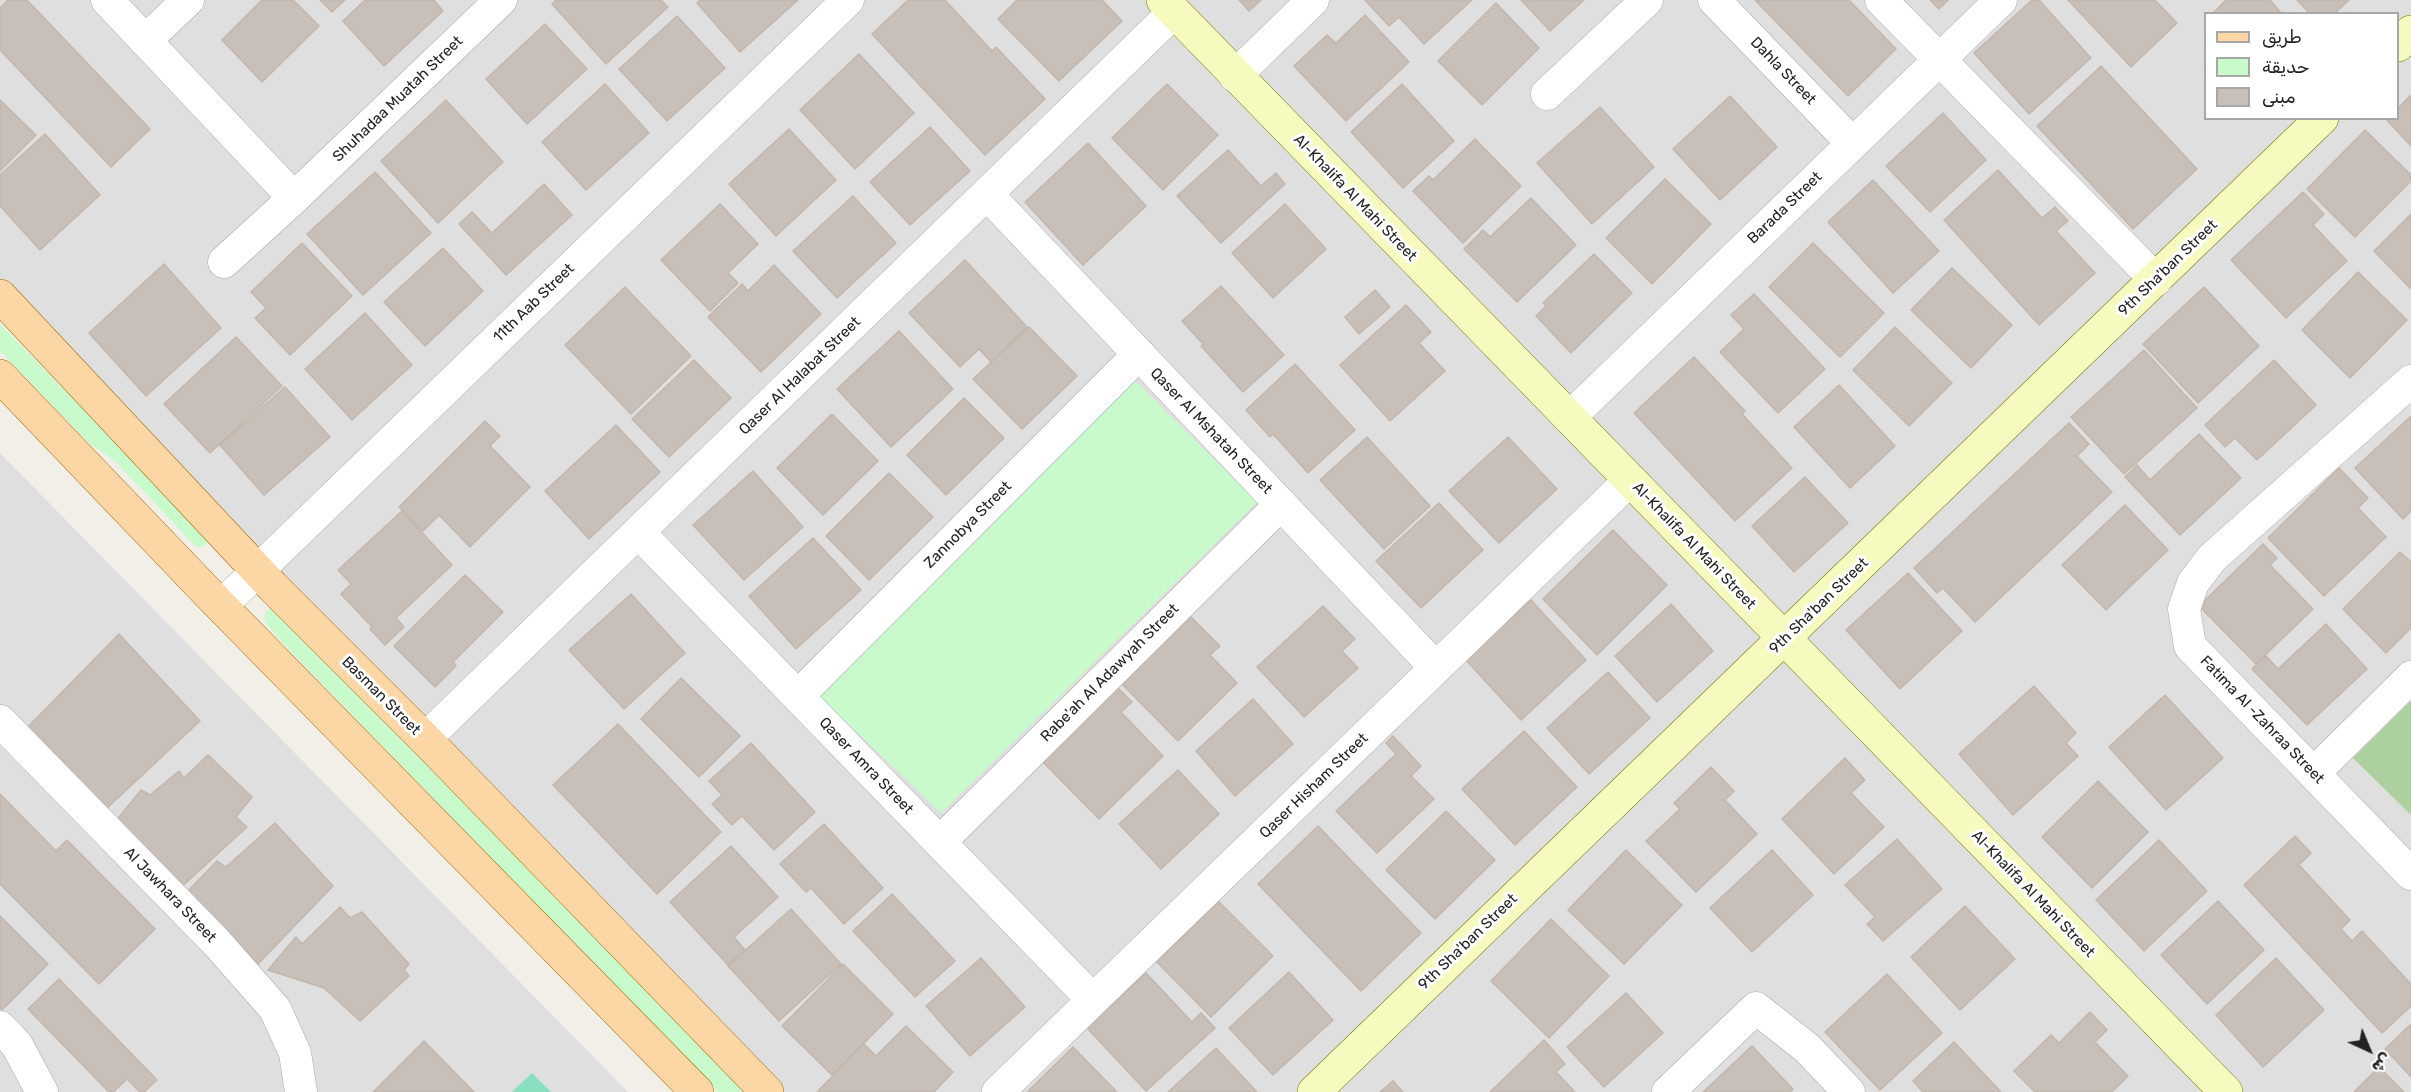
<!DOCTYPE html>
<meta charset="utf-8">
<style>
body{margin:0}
#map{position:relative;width:2411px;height:1092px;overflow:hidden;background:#f2efe9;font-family:Rubik,Vazirmatn,sans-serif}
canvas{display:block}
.legend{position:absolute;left:2204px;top:12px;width:195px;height:108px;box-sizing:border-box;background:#fff;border:2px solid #a7a7a7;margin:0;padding:8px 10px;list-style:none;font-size:18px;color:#222}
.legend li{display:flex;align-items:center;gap:12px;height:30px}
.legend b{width:30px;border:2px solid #a7a7a7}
.north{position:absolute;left:2339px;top:1020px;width:60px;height:60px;-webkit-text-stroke:4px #fff;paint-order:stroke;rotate:136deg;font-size:16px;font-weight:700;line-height:24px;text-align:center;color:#222}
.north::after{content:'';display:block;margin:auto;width:21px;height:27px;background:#222;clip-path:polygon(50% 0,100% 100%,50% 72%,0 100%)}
</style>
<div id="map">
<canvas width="2411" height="1092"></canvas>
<ul class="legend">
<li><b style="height:8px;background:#fcd6a4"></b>طريق</li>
<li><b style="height:16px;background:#c8facc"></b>حديقة</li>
<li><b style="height:16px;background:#c7bfb8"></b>مبنى</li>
</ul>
<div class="north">ش</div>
</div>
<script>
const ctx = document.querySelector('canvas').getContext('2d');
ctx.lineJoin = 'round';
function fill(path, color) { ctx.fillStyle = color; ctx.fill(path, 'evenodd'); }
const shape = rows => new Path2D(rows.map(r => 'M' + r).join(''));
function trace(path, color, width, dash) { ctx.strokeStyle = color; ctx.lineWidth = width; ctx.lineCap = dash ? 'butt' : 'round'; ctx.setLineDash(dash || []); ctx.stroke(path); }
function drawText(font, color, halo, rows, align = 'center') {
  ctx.font = font + ' Rubik,sans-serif'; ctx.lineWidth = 6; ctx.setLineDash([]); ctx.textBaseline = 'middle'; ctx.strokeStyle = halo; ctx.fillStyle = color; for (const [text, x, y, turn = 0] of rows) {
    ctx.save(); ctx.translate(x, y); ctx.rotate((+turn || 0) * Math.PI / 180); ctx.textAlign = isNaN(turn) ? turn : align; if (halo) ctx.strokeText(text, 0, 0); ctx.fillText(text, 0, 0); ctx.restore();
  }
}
fill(shape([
 [0,0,2411,0,2411,1092,765,1092,0,305],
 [2206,14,2398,14,2398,118,2206,118],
 [0,453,628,1092,0,1092]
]), '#e0dfdf');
fill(shape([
 [2411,701,2411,815,2353,758]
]), '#add19e');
fill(shape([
 [0,324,202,531,208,541,203,547,196,547,115,461,88,442,0,351],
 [1130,376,1257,502,941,813,814,691],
 [270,608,278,611,747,1092,718,1092,280,640,266,623,264,615]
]), '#c8facc');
fill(shape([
 [532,1073,551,1092,512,1092]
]), '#88e0be');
const building = shape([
 [8,0,27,0,150,129,111,167,0,50,0,8,8,0],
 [262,0,293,0,319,26,262,82,222,40,262,0],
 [320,0,345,0,332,12,320,0],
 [365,0,434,0,443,11,384,66,343,21,365,0],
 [556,0,661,0,668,7,606,64,552,4,556,0],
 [700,0,798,0,740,52,697,3,700,0],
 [908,0,945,0,992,51,996,47,1045,99,985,155,872,34,908,0],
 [1017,0,1102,0,1122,21,1059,81,998,19,1017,0],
 [1239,0,1261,0,1249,11,1239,0],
 [1365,0,1472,0,1424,44,1399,17,1389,26,1365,0],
 [1521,0,1584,0,1550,31,1521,0],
 [1755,0,1849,0,1896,49,1848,96,1755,0],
 [1930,0,1948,0,1939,9,1930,0],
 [2032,0,2039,0,2091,58,2029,114,1974,53,2032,0],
 [2068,0,2155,0,2177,23,2131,67,2068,0],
 [2226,0,2270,0,2282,14,2212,14,2226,0],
 [2297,0,2349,0,2334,14,2310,14,2297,0],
 [1496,3,1539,48,1482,105,1438,61,1496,3],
 [1365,15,1409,62,1346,121,1294,66,1327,35,1336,43,1365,15],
 [677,16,725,68,667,121,619,69,677,16],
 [545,24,587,69,527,124,486,79,545,24],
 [859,54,914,113,855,169,800,110,859,54],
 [2101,66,2197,169,2133,229,2037,126,2101,66],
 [605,84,649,133,586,190,542,142,605,84],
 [1167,84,1218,135,1163,190,1112,138,1167,84],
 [1402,84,1454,141,1403,188,1351,132,1402,84],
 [2411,95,2411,146,2386,119,2398,118,2398,108,2411,95],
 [1730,96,1777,147,1720,200,1673,149,1730,96],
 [0,100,36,135,0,171,0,100],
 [446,100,503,162,438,223,381,161,446,100],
 [1600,107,1654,167,1592,224,1537,163,1600,107],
 [1943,113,1986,160,1930,212,1886,166,1943,113],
 [930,127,970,171,910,225,870,182,930,127],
 [789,129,836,180,776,236,729,184,789,129],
 [2365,130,2411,175,2411,181,2355,237,2307,189,2365,130],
 [45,134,100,195,40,250,0,206,0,175,45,134],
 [1475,139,1521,186,1463,243,1413,191,1429,176,1433,180,1475,139],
 [1088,143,1146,206,1083,265,1025,202,1088,143],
 [1228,150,1261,186,1276,173,1285,184,1221,243,1177,196,1228,150],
 [1998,170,2042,218,2055,207,2068,221,2056,231,2095,273,2039,325,1944,220,1998,170],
 [375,172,431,233,363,295,307,234,375,172],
 [1665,179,1711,224,1652,284,1606,238,1665,179],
 [1873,180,1939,251,1893,293,1828,222,1873,180],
 [544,184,572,215,506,275,459,224,472,212,492,233,544,184],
 [2303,192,2324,214,2313,225,2347,261,2286,318,2231,260,2303,192],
 [853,196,896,243,837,298,793,251,853,196],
 [1531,198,1576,245,1517,302,1464,249,1483,230,1490,237,1531,198],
 [720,204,758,244,728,273,738,283,710,311,661,260,720,204],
 [1285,204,1326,249,1273,298,1232,253,1285,204],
 [2411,214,2411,289,2374,251,2411,214],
 [302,243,352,296,290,355,255,318,266,308,251,292,302,243],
 [1813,243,1884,313,1840,357,1769,287,1813,243],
 [443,248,483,291,425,346,384,302,443,248],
 [1594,254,1632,293,1571,353,1536,316,1546,306,1543,303,1594,254],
 [965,260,1027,327,991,362,979,349,960,367,909,313,965,260],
 [164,264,221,328,146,396,89,333,164,264],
 [774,265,821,314,761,372,708,317,742,284,748,291,774,265],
 [1952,268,2012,325,1971,368,1911,310,1952,268],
 [2358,272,2407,320,2350,378,2302,330,2358,272],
 [1221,286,1284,355,1243,392,1201,346,1203,344,1182,321,1221,286],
 [625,287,691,356,631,414,565,345,625,287],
 [2204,287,2259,346,2198,403,2143,344,2204,287],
 [1375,290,1390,307,1359,334,1345,317,1375,290],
 [1754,294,1825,369,1778,413,1720,352,1744,329,1731,315,1754,294],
 [1406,305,1431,332,1419,343,1445,371,1390,421,1340,365,1406,305],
 [365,313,412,365,352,420,305,369,365,313],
 [1029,327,1077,376,1022,429,973,379,1029,327],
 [1895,327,1952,383,1909,426,1853,370,1895,327],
 [899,331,953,389,891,447,837,389,899,331],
 [236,337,282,386,210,453,164,404,236,337],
 [2144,350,2197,408,2124,474,2071,417,2144,350],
 [1694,357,1745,411,1742,414,1792,468,1735,521,1634,413,1694,357],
 [694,360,731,398,669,457,632,419,694,360],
 [2274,360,2316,405,2257,460,2235,438,2225,447,2205,425,2274,360],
 [1295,364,1355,430,1308,473,1273,434,1270,437,1246,410,1295,364],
 [1839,385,1895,446,1850,488,1794,427,1839,385],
 [285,387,330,437,264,495,220,445,285,387],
 [964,398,1004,438,946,495,907,455,964,398],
 [832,414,878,461,823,515,777,468,832,414],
 [2411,416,2411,511,2403,519,2355,468,2411,416],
 [485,421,500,436,490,446,530,487,470,547,439,515,423,531,399,507,485,421],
 [2069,423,2089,444,2077,456,2112,492,1975,622,1943,588,1937,593,1914,568,2069,423],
 [616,425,660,472,589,539,545,491,616,425],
 [2199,434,2241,478,2180,535,2125,477,2137,465,2150,480,2199,434],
 [1367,437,1430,506,1384,549,1320,480,1367,437],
 [1508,437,1557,489,1499,543,1449,491,1508,437],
 [2339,468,2368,498,2358,508,2386,537,2324,596,2268,538,2339,468],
 [753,471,803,527,744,580,693,525,753,471],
 [889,473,933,517,869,580,826,536,889,473],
 [1805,477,1848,523,1794,572,1752,526,1805,477],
 [1439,503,1483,550,1421,608,1376,561,1439,503],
 [2125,505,2168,550,2106,610,2062,565,2125,505],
 [402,511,452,565,396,618,404,627,385,645,370,629,372,627,341,594,351,584,338,570,402,511],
 [1613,530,1667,585,1597,655,1543,599,1613,530],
 [813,538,861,590,796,649,749,596,813,538],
 [2263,544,2277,558,2270,565,2313,609,2256,664,2199,606,2263,544],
 [2400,552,2411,562,2411,628,2386,653,2343,609,2400,552],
 [1908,573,1962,631,1900,689,1846,630,1908,573],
 [465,575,503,612,453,662,456,666,435,687,394,646,465,575],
 [631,594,685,653,624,709,569,650,631,594],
 [1531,600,1586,660,1521,720,1465,659,1531,600],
 [1671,604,1713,651,1657,702,1615,656,1671,604],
 [1323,606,1355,639,1342,651,1358,668,1304,717,1257,667,1323,606],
 [1188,614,1220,646,1210,655,1237,683,1178,741,1119,681,1188,614],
 [2326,624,2367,669,2307,725,2252,669,2266,656,2278,669,2326,624],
 [119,634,200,721,106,809,24,731,119,634],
 [1608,672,1650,718,1589,774,1547,728,1608,672],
 [681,678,740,736,699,777,641,719,681,678],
 [1115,685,1132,702,1121,712,1163,756,1099,819,1039,758,1115,685],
 [2034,686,2076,733,2066,743,2078,756,2013,815,1959,754,2034,686],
 [2165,695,2223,758,2166,810,2109,747,2165,695],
 [1253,699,1293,744,1235,796,1196,751,1253,699],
 [618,724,721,832,657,894,553,785,618,724],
 [1524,731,1577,787,1515,845,1462,789,1524,731],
 [1393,736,1421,766,1411,776,1434,799,1377,853,1336,811,1396,754,1386,743,1393,736],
 [751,743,815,812,774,850,742,816,732,825,712,804,722,795,709,781,751,743],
 [208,755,252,797,236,817,247,827,177,891,115,822,141,790,150,795,179,771,184,778,208,755],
 [1845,758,1865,780,1851,793,1884,827,1834,874,1782,819,1845,758],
 [1711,767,1734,791,1725,800,1757,834,1696,892,1646,841,1680,809,1674,803,1711,767],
 [1178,770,1219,814,1161,869,1119,824,1178,770],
 [2098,781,2148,832,2092,888,2042,837,2098,781],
 [0,794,56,851,67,840,155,929,99,984,0,884,0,794],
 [1446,811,1495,860,1435,919,1386,870,1446,811],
 [275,823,333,886,257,965,185,894,217,861,226,867,275,823],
 [824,824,883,888,844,924,811,888,806,892,780,864,824,824],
 [1318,826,1421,933,1361,991,1258,884,1318,826],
 [2295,836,2311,853,2299,865,2350,920,2341,929,2352,941,2362,931,2411,984,2411,1006,2382,1033,2244,885,2295,836],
 [1897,839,1942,889,1883,941,1867,924,1875,917,1845,885,1897,839],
 [2159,840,2207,891,2144,951,2096,900,2159,840],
 [731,846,778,897,734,937,745,950,728,965,670,902,731,846],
 [1626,850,1682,905,1624,964,1568,910,1626,850],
 [1772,850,1813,895,1752,952,1710,908,1772,850],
 [892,894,955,961,915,997,853,931,892,894],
 [1218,901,1273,956,1211,1017,1157,962,1218,901],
 [2218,901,2264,950,2207,1004,2161,955,2218,901],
 [1965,906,2015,959,1960,1010,1911,957,1965,906],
 [340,907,350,918,362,912,409,964,404,970,409,976,360,1021,324,988,268,970,296,937,302,944,340,907],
 [791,909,841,964,779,1021,728,966,791,909],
 [0,916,48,964,2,1010,0,1008,0,916],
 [1551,919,1609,976,1549,1038,1491,981,1551,919],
 [981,958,1025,1007,970,1056,926,1006,981,958],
 [2276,958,2324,1010,2263,1067,2216,1015,2276,958],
 [843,964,893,1014,832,1075,782,1026,843,964],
 [1289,972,1333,1020,1273,1075,1229,1028,1289,972],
 [1146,973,1192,1022,1201,1013,1215,1028,1146,1091,1087,1028,1146,973],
 [1887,974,1942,1033,1880,1090,1825,1032,1887,974],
 [59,979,157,1080,144,1092,140,1092,127,1079,113,1092,109,1092,28,1009,59,979],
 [1626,993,1663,1033,1604,1087,1567,1047,1626,993],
 [2090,1012,2107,1030,2095,1042,2128,1076,2112,1092,2035,1092,2014,1071,2051,1035,2059,1043,2090,1012],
 [2411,1024,2411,1077,2385,1049,2411,1024],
 [906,1026,953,1072,934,1092,817,1092,864,1044,876,1056,906,1026],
 [1544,1040,1565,1064,1556,1072,1575,1092,1490,1092,1544,1040],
 [424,1041,474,1092,373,1092,424,1041],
 [1954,1042,2001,1092,1923,1092,1913,1081,1954,1042],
 [1752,1046,1793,1089,1790,1092,1703,1092,1752,1046],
 [1073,1047,1117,1092,1027,1092,1073,1047],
 [1216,1048,1257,1092,1168,1092,1216,1048],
 [2379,1067,2404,1092,2354,1092,2379,1067],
 [1393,1081,1403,1092,1380,1092,1393,1081]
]);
fill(building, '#c7bfb8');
trace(building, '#c4b6ab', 1.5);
const street = shape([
 [107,0,294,198],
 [1714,0,1852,143],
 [1881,0,2156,280],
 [145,41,188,0],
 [1235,76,1313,0],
 [1547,94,1647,0],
 [987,194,1436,668],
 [224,262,294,198,501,0],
 [2411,381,2212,558,2193,583,2184,609,2190,646,2411,874],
 [1569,418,2001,0],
 [638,532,1093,1000],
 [221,606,848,0],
 [798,696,1139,354],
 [0,721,217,943,275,1009,295,1053,301,1092],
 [425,739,1174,12],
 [2314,773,2411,677],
 [940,842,1281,504],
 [0,1027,17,1045,42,1092],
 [998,1092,1630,480],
 [1668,1092,1756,1008,1807,1048,1849,1092]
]);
const secondary = shape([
 [1163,0,2226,1092],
 [2398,45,2411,32],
 [1314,1092,2322,118]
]);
const primary = shape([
 [0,296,273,587,425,739,767,1092],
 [0,376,208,593,697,1092]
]);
trace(street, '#a9a9a9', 33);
trace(secondary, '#707d05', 34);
trace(primary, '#a06b00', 34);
trace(street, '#fff', 32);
trace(secondary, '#f7fabf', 33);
trace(primary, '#fcd6a4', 33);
drawText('15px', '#222', '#fff', [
 ["Dahla Street",1783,71,46],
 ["Shuhadaa Muatah Street",398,99,-44],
 ["Al-Khalifa Al Mahi Street",1355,198,46],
 ["Barada Street",1785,208,-44],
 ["9th Sha'ban Street",2168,268,-44],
 ["11th Aab Street",534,303,-44],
 ["Qaser Al Halabat Street",800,376,-44],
 ["Qaser Al Mshatah Street",1211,431,46],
 ["Zannobya Street",968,525,-45],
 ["Al-Khalifa Al Mahi Street",1694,546,46],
 ["9th Sha'ban Street",1819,606,-44],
 ["Rabe'ah Al Adawyah Street",1110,673,-45],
 ["Basman Street",381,696,45],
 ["Fatima Al -Zahraa Street",2262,720,46],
 ["Qaser Amra Street",866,766,46],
 ["Qaser Hisham Street",1314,786,-44],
 ["Al-Khalifa Al Mahi Street",2033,894,46],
 ["Al Jawhara Street",170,895,46],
 ["9th Sha'ban Street",1468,942,-44]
]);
</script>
